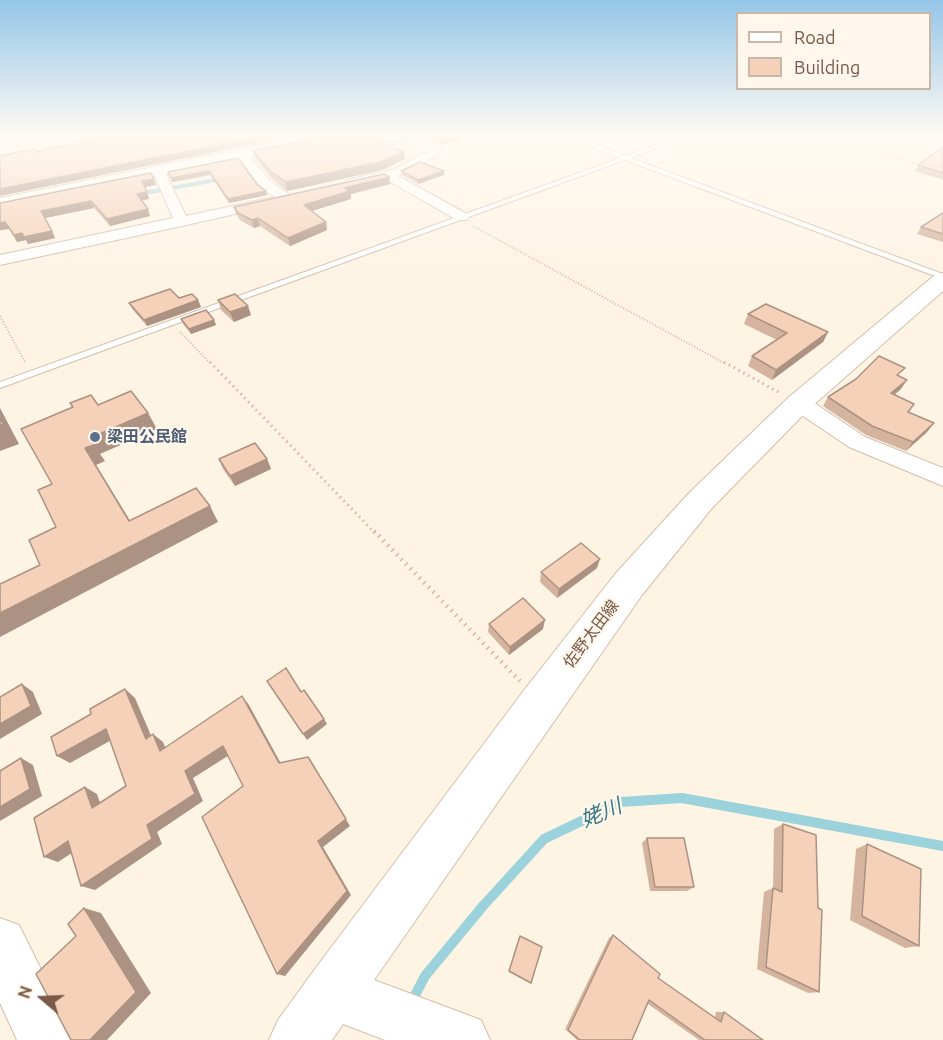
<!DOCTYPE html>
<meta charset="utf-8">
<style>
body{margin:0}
#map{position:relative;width:943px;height:1040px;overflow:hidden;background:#fef4e4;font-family:Ubuntu,sans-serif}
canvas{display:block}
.legend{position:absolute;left:736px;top:12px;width:195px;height:78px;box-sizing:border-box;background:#fff7ec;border:2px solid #c9b8aa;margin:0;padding:8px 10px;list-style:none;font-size:18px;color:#795947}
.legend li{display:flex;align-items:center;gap:12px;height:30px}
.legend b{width:30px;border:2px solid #c9b8aa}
.north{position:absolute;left:12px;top:968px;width:60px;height:60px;-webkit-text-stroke:4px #fff7ec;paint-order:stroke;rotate:289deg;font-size:16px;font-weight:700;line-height:24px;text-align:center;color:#795947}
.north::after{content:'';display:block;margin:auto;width:21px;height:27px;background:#795947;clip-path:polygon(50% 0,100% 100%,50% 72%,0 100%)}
</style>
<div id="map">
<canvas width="943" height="1040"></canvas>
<ul class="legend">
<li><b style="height:8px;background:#fff"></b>Road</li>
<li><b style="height:16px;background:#f6d1b9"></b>Building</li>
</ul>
<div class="north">N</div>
</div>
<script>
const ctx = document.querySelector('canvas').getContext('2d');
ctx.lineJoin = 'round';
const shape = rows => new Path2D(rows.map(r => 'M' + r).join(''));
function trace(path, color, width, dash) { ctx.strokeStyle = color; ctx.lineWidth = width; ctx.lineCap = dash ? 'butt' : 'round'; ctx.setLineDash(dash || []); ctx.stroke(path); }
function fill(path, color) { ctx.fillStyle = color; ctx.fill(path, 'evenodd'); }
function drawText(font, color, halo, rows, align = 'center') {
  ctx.font = font + ' Ubuntu,"Noto Sans JP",sans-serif'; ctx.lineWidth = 4.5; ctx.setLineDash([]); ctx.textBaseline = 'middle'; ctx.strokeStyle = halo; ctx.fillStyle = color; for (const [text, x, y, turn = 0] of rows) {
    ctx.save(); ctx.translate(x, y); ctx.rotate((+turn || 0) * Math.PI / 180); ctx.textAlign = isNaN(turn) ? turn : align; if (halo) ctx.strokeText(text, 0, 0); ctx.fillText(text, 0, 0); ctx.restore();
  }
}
trace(shape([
 [379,147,425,135],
 [138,194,222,179]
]), '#9cd2dc', 4);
trace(shape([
 [412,1001,425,976,483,906,544,839,621,802,682,798,943,846]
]), '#9cd2dc', 10);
const lane = shape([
 [561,135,570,135,626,156,683,135,692,135,631,158,943,274,943,279,625,160,0,388,0,382,620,158,561,135]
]);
const street = shape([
 [411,135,424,135,439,147,441,153,398,176,467,214,469,217,467,220,457,220,385,179,352,187,345,183,347,180,395,169,429,151,411,135],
 [242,150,246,151,270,181,290,195,290,201,280,201,260,187,236,154,242,150],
 [158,166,164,170,186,216,270,198,277,202,275,205,182,226,0,265,0,255,173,218,152,170,158,166],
 [799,396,807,398,865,437,943,468,943,486,849,447,791,408,788,403,791,398,799,396]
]);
const secondary = shape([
 [311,135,341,135,334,140,0,208,0,198,311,135],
 [943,273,943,291,809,409,712,508,642,595,374,980,481,1020,490,1040,385,1040,343,1024,332,1040,269,1040,278,1020,312,973,525,689,616,573,690,492,789,397,935,275,943,273],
 [0,918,19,925,76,1040,17,1040,0,1003,0,918]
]);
trace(lane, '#d3bdab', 2);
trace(street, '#d3bdab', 2);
trace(secondary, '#d6bda9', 2);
trace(shape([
 [81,135,86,144],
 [820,135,923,166],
 [473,226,726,364],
 [0,316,25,362],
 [180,332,211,364]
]), '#dbb59c', 2, [1, 2]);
trace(shape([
 [210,362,375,533],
 [724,362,780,393]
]), '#dbb59c', 3, [1.5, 4]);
trace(shape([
 [374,531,520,681]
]), '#dbb59c', 4.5, [1.5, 5]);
fill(lane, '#fff');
fill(street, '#fff');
fill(secondary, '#fff');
fill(shape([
 [428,135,460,135,460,141,440,145],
 [943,147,943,180,915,171,918,165],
 [253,151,404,152,405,159,382,170,287,191,272,179,255,158],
 [238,158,257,184,266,191,267,195,229,203,210,175,172,182,168,172],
 [401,171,444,171,444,175,418,184,402,175],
 [389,177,390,184,351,194,351,199,311,211,326,222,327,230,290,246,260,226,254,228,240,220,236,214,234,207],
 [156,185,145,187,149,199,141,200,148,209,150,216,110,226,94,208,45,218,55,238,28,244,26,240,17,242,9,229,0,230,0,203],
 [943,213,943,242,917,234,921,227],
 [179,298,198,300,201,307,147,326,133,310,129,303],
 [218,300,251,315,234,322,221,310],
 [748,314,828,332,823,342,772,380,748,366,752,356,777,340,744,324],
 [181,319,214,320,216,325,191,334,183,324],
 [899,376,901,389,894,395,908,412,934,423,927,432,906,451,866,435,823,406,828,397],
 [219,459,267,459,271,469,235,486,223,469],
 [597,568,557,598,540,582,541,572],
 [489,624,543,629,509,655,488,632],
 [783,824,819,992,808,993,757,969,764,892,773,888,774,829],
 [647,838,694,887,687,891,650,891,642,843],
 [867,844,919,946,905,948,850,920,856,849],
 [613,935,658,978,715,1017,716,1012,724,1012,763,1040,699,1040,648,1004,632,1040,577,1040,565,1029,609,938],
 [519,937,531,983,530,983,509,972]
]), '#d4b49f');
fill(shape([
 [269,135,299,135,0,196,0,189],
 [458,135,460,135,460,141,440,145,439,139],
 [404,152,405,159,382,170,287,191,286,182],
 [209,171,210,175,172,182,171,178],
 [444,171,444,175,418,184,418,180],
 [389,177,390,184,351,194,351,199,305,213,304,205,345,188],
 [154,179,156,185,144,187,142,181],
 [266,191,267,195,229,203,228,199],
 [147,192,149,199,139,201,137,194],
 [91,201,94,208,45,218,41,211],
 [148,209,150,216,110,226,107,219],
 [258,218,260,226,254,228,252,220],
 [5,222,9,229,0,230,0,223],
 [326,222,327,230,290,246,288,238],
 [52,231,55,238,28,244,26,240,17,242,14,235,22,233],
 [198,300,201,307,147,326,144,320],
 [248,306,251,315,234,322,230,312],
 [214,320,216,325,191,334,189,329],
 [828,332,823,342,772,380,776,370],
 [907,380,901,389,885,402,891,393],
 [0,408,19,444,0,451],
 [148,413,157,429,100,454,105,461,96,465,140,537,129,521,85,448,90,438],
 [934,423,927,432,906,451,913,442],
 [267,459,271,469,235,486,230,476],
 [210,506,218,522,0,637,0,613],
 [600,559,597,568,557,598,559,589],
 [545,620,543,629,509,655,510,647],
 [22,684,33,692,42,714,0,739,0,724],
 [125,689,135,698,156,747,146,739],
 [242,696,249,705,285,771,279,763],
 [324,719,327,724,307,740,303,734],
 [106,729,117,737,70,763,57,756],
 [153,734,163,742,170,759,160,751],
 [223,746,231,754,193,778,203,801,157,832,162,844,95,890,81,886,185,771],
 [308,757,350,826,323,847,351,895,285,976,277,974,318,841],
 [21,758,33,765,42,796,0,821,0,807],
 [85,787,97,794,104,814,92,808],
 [68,841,81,847,58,862,44,857],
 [84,908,101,913,151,993,107,1040,90,1040]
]), '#ac9282');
const building = shape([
 [109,135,269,135,0,189,0,156,34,149,36,152,109,135],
 [331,135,363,135,404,152,381,162,286,182,270,171,253,151,331,135],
 [435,135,458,135,439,139,435,135],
 [943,147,943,173,918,165,943,147],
 [238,158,257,184,266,191,228,199,209,171,171,178,168,172,238,158],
 [420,162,444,171,418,180,401,171,420,162],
 [151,173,154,179,142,181,147,192,137,194,148,209,107,219,91,201,41,211,52,231,24,237,22,233,14,235,5,222,0,223,0,203,151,173],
 [384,174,389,177,345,188,350,191,304,205,326,222,288,238,258,218,252,220,238,213,234,207,384,174],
 [943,213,943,234,921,227,943,213],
 [170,289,179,298,192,294,198,300,144,320,129,303,170,289],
 [235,294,248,306,230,312,218,300,235,294],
 [766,304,828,332,776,370,752,356,787,333,748,314,766,304],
 [206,310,214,320,189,329,181,319,206,310],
 [879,356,905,368,897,375,907,380,891,393,914,404,908,412,934,423,913,442,872,426,828,397,856,379,879,356],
 [131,391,148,413,90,438,94,445,85,448,129,521,196,488,210,506,0,613,0,584,40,565,29,540,56,527,38,490,52,484,21,429,73,407,70,403,91,395,98,405,131,391],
 [0,418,3,424,0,426,0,418],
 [255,443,267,459,230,476,219,459,255,443],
 [581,543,600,559,559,589,541,572,581,543],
 [523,598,545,620,510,647,489,624,523,598],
 [286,668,301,692,304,690,324,719,303,734,267,681,286,668],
 [22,684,31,706,0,724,0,697,22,684],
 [125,689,146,739,153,734,160,751,242,696,279,763,308,757,346,819,318,841,347,891,277,974,202,817,243,786,223,746,185,771,195,794,147,825,152,839,81,886,68,841,44,857,34,818,85,787,92,808,126,786,106,729,57,756,51,737,91,714,90,709,125,689],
 [21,758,30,789,0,807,0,771,21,758],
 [783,824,816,835,818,908,822,910,819,992,766,967,773,888,782,892,783,824],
 [647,838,684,838,694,887,655,887,647,838],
 [867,844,921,869,919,946,862,916,867,844],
 [84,908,136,992,90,1040,71,1040,36,974,76,936,68,924,84,908],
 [613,935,660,974,658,978,721,1022,724,1012,763,1040,705,1040,649,1000,632,1040,580,1040,568,1030,613,935],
 [520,936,542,947,531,983,509,971,520,936]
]);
fill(building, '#f6d1b9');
trace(building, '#ac9282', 1.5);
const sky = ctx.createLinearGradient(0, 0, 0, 281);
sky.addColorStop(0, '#94c6e8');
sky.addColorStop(0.48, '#fffaf3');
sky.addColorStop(1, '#fffaf300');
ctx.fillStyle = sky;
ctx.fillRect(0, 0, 943, 281);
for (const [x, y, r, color] of [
 [95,437,6,"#5c6f8a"]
]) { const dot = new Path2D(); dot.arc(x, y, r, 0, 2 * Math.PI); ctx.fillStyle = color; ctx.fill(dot); trace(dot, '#fff7ec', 2); }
drawText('bold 16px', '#4e5e75', '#fff7ec', [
 ["梁田公民館",107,437]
], 'left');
drawText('16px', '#795947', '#fff7ec', [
 ["佐野太田線",591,634,-53]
]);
drawText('italic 21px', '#3c7a87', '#fff7ec', [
 ["姥川",601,813,-23]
]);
</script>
